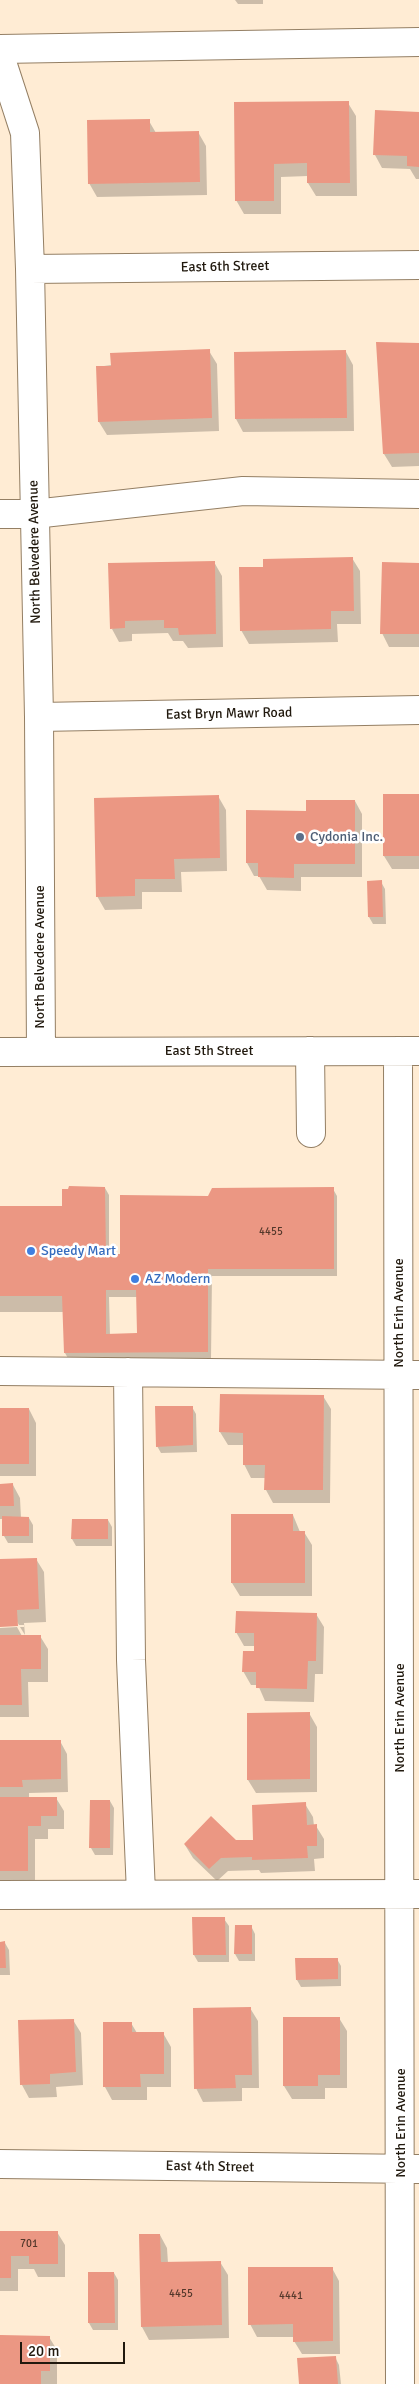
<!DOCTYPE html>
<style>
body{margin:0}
#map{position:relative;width:419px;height:2384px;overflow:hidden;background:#ffecd4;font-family:Signika,sans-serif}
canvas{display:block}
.scale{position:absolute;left:20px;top:2342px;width:105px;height:22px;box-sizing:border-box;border:2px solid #21190e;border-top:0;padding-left:6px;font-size:15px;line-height:18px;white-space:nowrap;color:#21190e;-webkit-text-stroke:4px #fff;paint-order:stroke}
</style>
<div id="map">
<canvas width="419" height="2384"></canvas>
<div class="scale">20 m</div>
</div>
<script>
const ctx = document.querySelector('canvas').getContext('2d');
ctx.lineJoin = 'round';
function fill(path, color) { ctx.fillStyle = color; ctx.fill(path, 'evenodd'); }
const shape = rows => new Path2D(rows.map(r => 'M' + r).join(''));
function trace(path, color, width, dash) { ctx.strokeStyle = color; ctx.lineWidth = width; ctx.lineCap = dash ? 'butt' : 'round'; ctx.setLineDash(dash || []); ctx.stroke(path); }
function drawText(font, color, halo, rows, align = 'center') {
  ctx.font = font + ' Signika,sans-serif'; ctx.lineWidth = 5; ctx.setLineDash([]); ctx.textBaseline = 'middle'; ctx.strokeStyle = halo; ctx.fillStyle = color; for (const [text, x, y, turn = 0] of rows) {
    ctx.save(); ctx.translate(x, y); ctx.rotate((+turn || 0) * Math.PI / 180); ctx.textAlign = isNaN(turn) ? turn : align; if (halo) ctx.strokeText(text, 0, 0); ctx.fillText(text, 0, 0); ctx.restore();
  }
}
fill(shape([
 [235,0,263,0,263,4,238,4],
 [348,103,356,116,357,196,316,196,308,183,308,176,281,177,281,214,244,214,236,200,235,104],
 [419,113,419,179,416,179,410,169,382,168,375,155],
 [149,121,156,133,198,132,206,146,207,195,97,197,89,183],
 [419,344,419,466,392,467,384,454],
 [209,351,217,364,219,431,107,435,99,422,97,367],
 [346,352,353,365,354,431,243,432,236,419],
 [352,558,360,571,361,624,337,624,338,642,249,644,241,630],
 [214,562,222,576,223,647,188,648,183,641,173,641,168,633,132,634,132,641,119,642,112,629],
 [419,564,419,647,389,647,382,633],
 [419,795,419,869,392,869,384,856],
 [218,796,226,810,227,871,181,872,182,892,142,892,142,909,105,910,97,896],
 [355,801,362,814,362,877,301,877,301,891,267,890,259,876,254,876,247,863,247,811,307,812],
 [381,882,385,889,386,924,373,924,369,917],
 [105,1188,109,1195,109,1255,121,1255,209,1197,333,1189,337,1196,337,1276,212,1276,211,1359,69,1360,65,1353,64,1312,0,1312,0,1207,61,1207],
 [109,1297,137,1297,138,1334,110,1335],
 [323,1396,331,1409,330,1503,273,1503,266,1490,266,1478,251,1478,244,1464,244,1445,228,1445,220,1432],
 [192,1407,196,1414,197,1452,161,1453,157,1446],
 [0,1409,29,1409,36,1423,36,1476,0,1476],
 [0,1485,13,1485,20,1498,21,1518,29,1518,33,1525,33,1543,8,1543,4,1536,4,1519,0,1519],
 [232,1515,293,1515,300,1532,304,1532,312,1545,312,1596,240,1596,232,1583],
 [108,1520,112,1527,112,1546,76,1546,72,1539],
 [36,1559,44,1572,46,1622,24,1623,25,1635,20,1627,24,1627,24,1625,19,1625,16,1620,0,1626,0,1561],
 [316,1614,324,1627,323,1674,315,1674,314,1702,265,1701,258,1685,251,1685,243,1671,255,1653,255,1646,244,1646,236,1632],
 [17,1627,22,1636,40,1636,48,1649,48,1682,28,1682,29,1717,0,1717,0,1628],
 [309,1713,317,1727,317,1792,256,1793,248,1780],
 [60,1741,67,1754,68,1792,29,1793,29,1798,56,1798,64,1811,64,1829,48,1829,48,1839,35,1839,35,1884,0,1884,0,1742],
 [91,1801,110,1801,114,1808,113,1855,95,1855,91,1848],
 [305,1804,313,1817,314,1826,316,1826,324,1839,324,1858,314,1859,315,1871,261,1873,259,1870,228,1871,217,1881,193,1858,185,1845,255,1841],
 [224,1919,229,1926,229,1962,198,1962,194,1955],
 [251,1926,255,1934,255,1961,239,1961,235,1954],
 [0,1943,5,1943,9,1950,10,1975,0,1975],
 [337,1959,341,1966,341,1986,301,1987,297,1980],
 [250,2008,258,2021,259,2088,242,2088,242,2101,203,2102,196,2088],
 [284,2018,339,2018,347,2031,347,2088,325,2088,325,2099,292,2099,284,2086],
 [73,2020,81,2033,83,2085,56,2087,57,2097,29,2098,22,2085,20,2022],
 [131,2023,137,2033,163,2033,171,2047,171,2087,147,2087,147,2100,112,2100,105,2087],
 [0,2232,57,2232,65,2245,65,2277,38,2277,34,2269,18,2269,18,2291,0,2291],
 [160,2235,167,2248,168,2263,220,2262,228,2275,229,2338,149,2340,142,2327],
 [332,2268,339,2281,340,2354,302,2354,294,2341,294,2337,257,2337,250,2324],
 [89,2273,114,2273,118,2280,118,2330,93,2330,89,2323],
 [0,2337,49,2337,57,2350,57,2384,0,2384],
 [335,2357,339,2365,341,2384,300,2384]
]), '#0003');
fill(shape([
 [349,101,350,183,307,183,307,163,274,164,274,201,235,201,234,102],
 [375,110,419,112,419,167,407,166,407,156,373,155],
 [150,119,150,132,199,131,200,182,88,184,87,120],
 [376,342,419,343,419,453,383,454],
 [210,349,212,418,98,422,96,366,111,366,110,353],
 [346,350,347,418,235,419,234,352],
 [353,557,354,611,331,611,331,629,240,631,239,567,263,567,263,559],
 [215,561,216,634,179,635,178,628,164,628,164,620,125,621,125,628,110,629,108,563],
 [382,562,419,563,419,634,380,634],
 [383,794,419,794,419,856,383,856],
 [219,795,220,858,174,859,175,879,135,879,135,896,96,897,94,798],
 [306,800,355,800,355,864,294,864,294,878,258,877,258,863,246,863,246,810,306,811],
 [382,880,383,917,368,917,367,881],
 [69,1186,105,1187,106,1254,120,1254,120,1195,208,1196,212,1188,334,1187,334,1269,208,1269,208,1352,64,1353,62,1296,0,1296,0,1206,62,1206,62,1189,68,1189],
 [106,1290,136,1290,137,1333,106,1334],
 [220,1394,324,1395,323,1490,264,1490,265,1465,243,1465,243,1433,219,1432],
 [155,1406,193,1406,193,1445,156,1447],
 [0,1408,29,1408,29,1464,0,1464],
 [13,1483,14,1506,0,1506,0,1484],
 [231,1514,293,1514,293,1531,305,1531,305,1583,231,1583],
 [2,1516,29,1517,29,1536,2,1536],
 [72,1519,108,1519,108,1539,71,1539],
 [37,1558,39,1609,17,1610,18,1626,0,1627,0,1559],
 [236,1611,317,1613,316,1661,308,1661,307,1689,256,1688,256,1672,242,1672,243,1651,254,1651,254,1633,235,1633],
 [0,1635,41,1635,41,1669,21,1669,22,1705,0,1705],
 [310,1712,310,1779,247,1780,247,1713],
 [0,1740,61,1740,61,1779,22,1780,23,1787,0,1787],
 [0,1797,57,1797,57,1816,41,1816,41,1826,28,1826,28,1871,0,1871],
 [90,1800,110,1800,110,1848,89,1848],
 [306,1802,307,1825,317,1824,317,1846,307,1846,308,1858,252,1860,252,1857,221,1858,209,1869,184,1844,211,1816,236,1840,253,1840,252,1805],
 [192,1917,225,1917,226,1955,193,1955],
 [235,1925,252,1925,252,1954,234,1954],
 [5,1941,6,1968,0,1968,0,1942],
 [295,1958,338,1958,338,1979,296,1980],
 [251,2007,252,2075,235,2075,236,2088,194,2089,193,2008],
 [283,2017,340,2017,340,2075,318,2075,318,2086,283,2086],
 [74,2019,76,2072,50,2074,50,2084,20,2085,18,2020],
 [103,2022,132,2022,132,2032,164,2032,164,2074,140,2074,141,2087,103,2087],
 [0,2231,58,2231,58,2264,29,2264,29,2256,11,2256,11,2278,0,2278],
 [139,2234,160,2234,161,2262,221,2261,222,2325,141,2327],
 [248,2267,333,2267,333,2341,293,2342,293,2324,248,2325],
 [88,2272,114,2272,115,2323,88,2323],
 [0,2335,50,2336,50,2371,41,2371,41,2384,0,2384],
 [336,2356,338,2384,299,2384,297,2358]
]), '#eb9783');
const minor = shape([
 [0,49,419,42],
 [0,56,25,133,30,269,39,717,41,1052],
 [30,269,419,265],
 [0,514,34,514,243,491,419,494],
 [39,717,419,710],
 [310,1051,311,1133],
 [398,1051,400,2384],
 [0,1052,419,1051],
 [0,1371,419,1375],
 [128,1372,131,1660,141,1893],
 [0,1895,418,1894],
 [0,2164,419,2169]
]);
trace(minor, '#947f64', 30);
trace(minor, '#fff', 28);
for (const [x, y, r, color] of [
 [300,837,5,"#5c6f8a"],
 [31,1251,5,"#3f7fe0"],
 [135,1279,5,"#3f7fe0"]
]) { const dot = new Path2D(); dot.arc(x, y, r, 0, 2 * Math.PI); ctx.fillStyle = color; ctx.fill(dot); trace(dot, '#fff', 2); }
drawText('11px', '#54382b', null, [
 ["4455",271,1232],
 ["701",29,2244],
 ["4455",181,2294],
 ["4441",291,2296]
]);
drawText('14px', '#21190e', '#fff', [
 ["East 6th Street",225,267,-1],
 ["North Belvedere Avenue",35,552,-91],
 ["East Bryn Mawr Road",229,714,-1],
 ["North Belvedere Avenue",40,957,-90],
 ["East 5th Street",209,1051],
 ["North Erin Avenue",399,1313,-90],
 ["North Erin Avenue",400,1718,-90],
 ["North Erin Avenue",401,2123,-90],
 ["East 4th Street",210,2167,1]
]);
drawText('14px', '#4e5e75', '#fff', [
 ["Cydonia Inc.",310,837]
], 'left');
drawText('14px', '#366cbe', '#fff', [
 ["Speedy Mart",41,1251],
 ["AZ Modern",145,1279]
], 'left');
</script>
